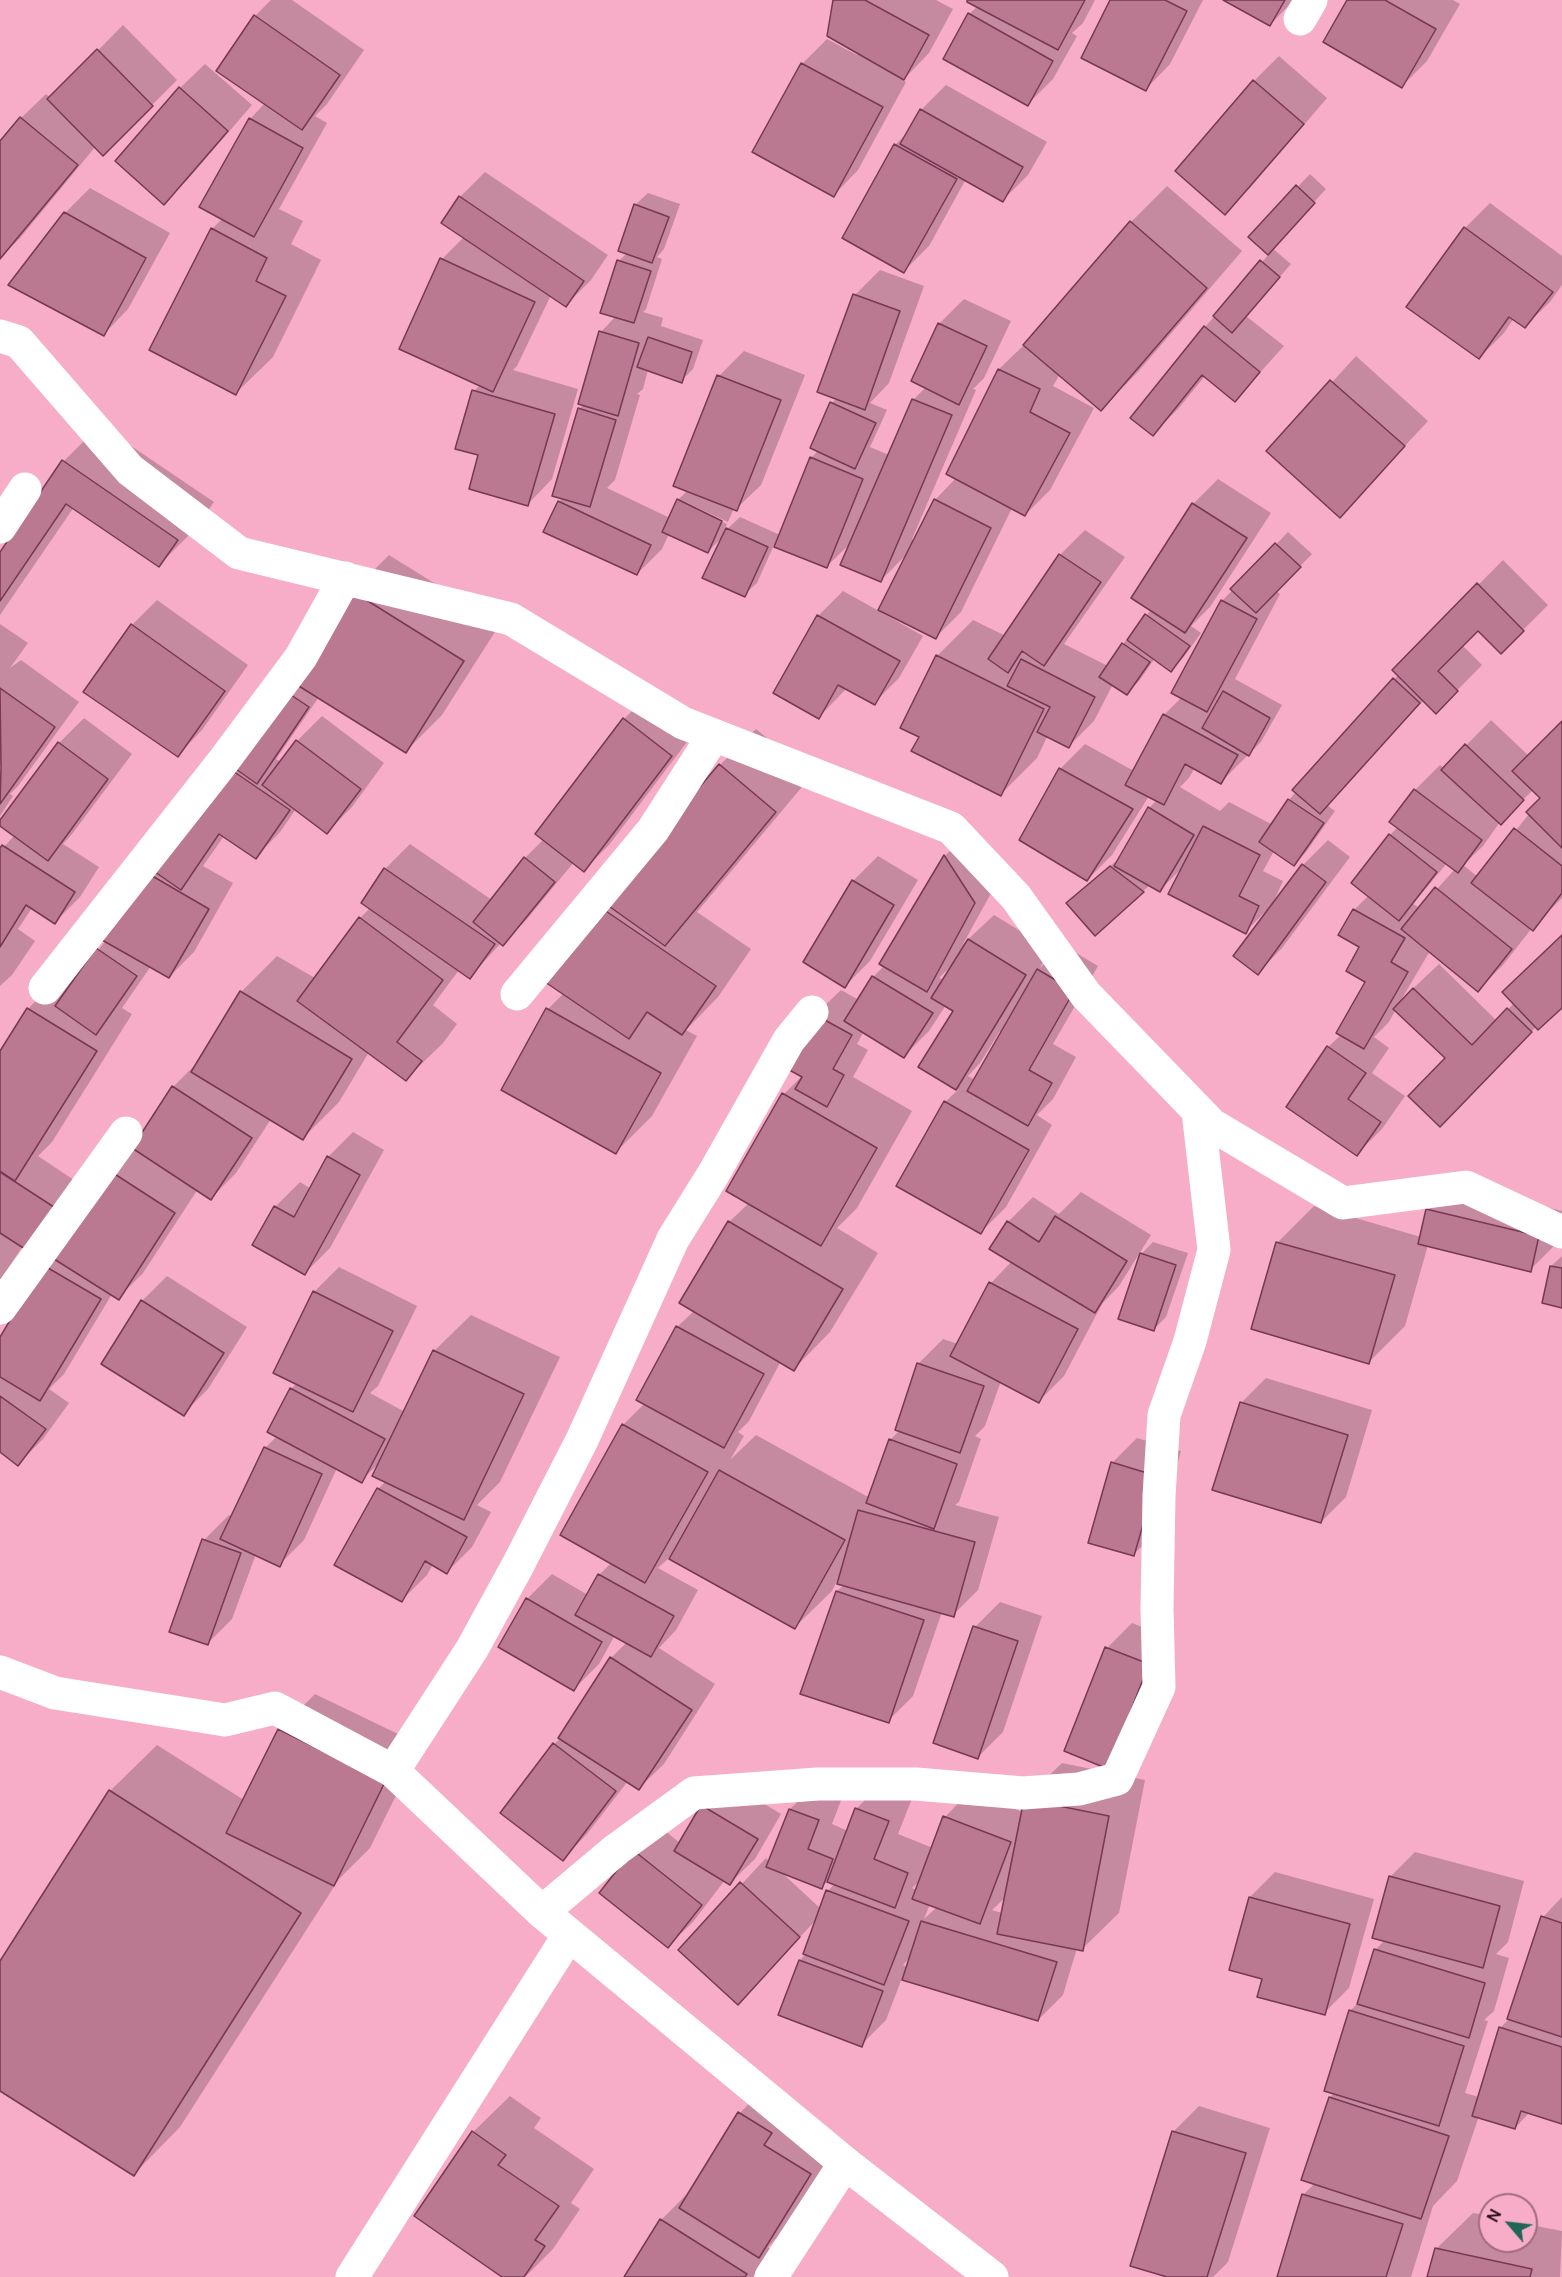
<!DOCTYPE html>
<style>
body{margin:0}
#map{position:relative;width:1562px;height:2277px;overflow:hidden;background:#f7adc8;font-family:Manrope,sans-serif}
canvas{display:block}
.north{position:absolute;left:1478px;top:2193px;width:60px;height:60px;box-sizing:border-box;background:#f7adc8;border:2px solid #a16b7f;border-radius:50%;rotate:298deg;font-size:16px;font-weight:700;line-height:24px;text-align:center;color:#210812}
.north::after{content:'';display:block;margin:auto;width:21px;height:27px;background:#216556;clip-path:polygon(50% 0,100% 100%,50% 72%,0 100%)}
</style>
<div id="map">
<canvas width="1562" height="2277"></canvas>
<div class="north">N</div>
</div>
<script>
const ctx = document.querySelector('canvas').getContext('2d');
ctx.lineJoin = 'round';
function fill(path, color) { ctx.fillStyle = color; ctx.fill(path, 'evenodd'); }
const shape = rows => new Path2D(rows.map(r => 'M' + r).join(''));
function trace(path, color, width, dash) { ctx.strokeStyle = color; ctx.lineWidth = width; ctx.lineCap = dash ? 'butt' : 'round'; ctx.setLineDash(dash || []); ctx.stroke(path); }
fill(shape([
 [271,0,292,0,364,50,327,104,315,116,327,123,279,209,303,221,291,244,321,260,273,357,236,393,212,229,223,218,201,206,250,119,265,103,255,16],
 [834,0,936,0,953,9,929,53,903,80,906,82,858,170,834,195,754,152,802,64,827,39,857,55,858,52],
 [969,0,1095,0,1083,23,1072,33,1077,36,1053,79,1028,104,969,14,978,6],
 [1111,0,1203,0,1170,64,1146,89],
 [1226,0,1294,0,1270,25],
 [1349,0,1453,0,1460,4,1427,61,1402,86],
 [123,25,177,80,103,154,96,146,20,238,0,258,0,144,21,118,46,94,51,98],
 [1279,56,1327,98,1250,188,1225,212,1177,170,1254,81],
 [205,64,252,105,189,178,164,203,180,88],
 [946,85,1047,142,1028,175,1003,200,966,179,929,246,904,271,895,145,910,130,921,110],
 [485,172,608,255,591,280,566,305,551,295,517,366,513,370,578,389,552,479,528,504,480,453,474,391,480,385,442,259,464,237,460,197],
 [1310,174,1326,189,1272,248,1291,264,1246,316,1284,346,1235,400,1205,376,1178,409,1153,434,1132,418,1205,327,1269,254,1250,237],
 [1167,186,1242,251,1137,373,1101,409,1060,374,1053,386,1094,408,1050,490,1025,515,1012,508,961,612,936,637,882,610,881,612,923,636,899,678,874,703,847,688,819,717,818,616,843,591,879,611,907,554,880,581,852,542,827,566,774,545,757,583,744,595,724,535,708,552,669,534,662,549,637,574,559,502,563,498,579,409,584,404,601,332,616,316,619,261,627,253,635,205,648,193,680,204,664,249,657,257,662,259,646,309,643,312,663,318,661,326,703,340,693,369,681,381,648,370,643,389,637,394,640,395,615,480,607,488,670,518,678,500,688,490,719,376,744,351,805,375,761,485,736,509,734,508,728,522,681,500,681,503,727,524,723,533,740,517,780,535,811,458,819,450,832,403,837,398,855,295,880,270,924,286,889,383,870,403,887,410,870,447,889,455,913,400,926,387,913,380,939,324,964,299,1011,321,984,378,973,389,976,390,912,539,915,540,935,500,956,478,948,473,999,369,1024,345,1131,222],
 [90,188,170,233,128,309,104,334,65,213],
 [1490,203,1562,256,1562,285,1550,302,1525,326,1514,318,1504,333,1479,358,1408,306,1465,228],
 [1356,356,1428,421,1340,516,1269,451],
 [100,425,214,502,195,529,159,565,74,507,0,615,0,554,64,461],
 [1218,479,1271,513,1210,607,1191,626,1201,633,1183,658,1171,670,1155,658,1139,681,1127,693,1113,684,1094,721,1069,746,1048,735,1037,758,1001,794,921,736,937,656,973,620,1006,636,1060,555,1085,530,1125,557,1064,644,1108,666,1123,644,1151,610,1133,598,1193,504],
 [1288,532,1312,554,1276,591,1280,594,1235,679,1282,705,1261,742,1221,782,1195,767,1189,778,1180,787,1220,811,1229,802,1273,825,1289,800,1398,675,1394,670,1503,560,1548,605,1501,652,1478,629,1462,645,1482,665,1436,712,1424,700,1327,805,1335,811,1306,852,1294,864,1274,851,1263,871,1283,881,1273,903,1274,903,1303,865,1328,840,1350,857,1282,948,1258,973,1266,914,1264,913,1245,932,1183,867,1160,890,1150,885,1095,934,1081,891,1121,857,1149,808,1157,800,1149,796,1112,855,1087,880,1060,769,1085,744,1134,771,1164,715,1182,697,1222,601],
 [389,555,500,624,442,715,405,752,319,697,276,759,281,762,297,741,322,716,384,763,352,807,327,832,296,809,280,832,256,857,224,836,203,866,233,883,194,952,169,977,151,966,122,1008,132,1014,52,1142,38,1156,80,1184,23,1246,0,1280,0,1175,3,1171,0,1169,0,1053,28,1009,64,972,76,979,106,940,353,591],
 [157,600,248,665,202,730,178,755,132,625],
 [0,624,28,643,10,668,21,660,79,702,18,786,10,794,13,796,0,816,0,771,3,768,0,765],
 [649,694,696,730,609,845,584,870,574,862,527,919,503,944,501,943,470,977,459,970,433,1005,457,1024,443,1043,406,1079,369,1052,339,1102,303,1138,271,1119,236,1173,211,1198,198,1189,143,1273,118,1298,112,1294,64,1374,49,1389,69,1403,43,1439,18,1464,0,1450,0,1340,44,1265,135,1148,173,1087,198,1062,241,992,277,956,315,978,360,918,370,908,363,903,385,869,410,844,492,900,525,858,544,839,537,834,624,719],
 [84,718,132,754,72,834,63,844,99,867,80,897,55,922,32,908,18,929,35,941,12,975,0,986,0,851,15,835,0,822,59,743],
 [1491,720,1529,756,1562,723,1562,898,1532,928,1503,965,1478,990,1430,951,1401,1000,1439,964,1497,1021,1514,1003,1562,936,1562,1005,1537,1026,1465,1100,1447,1058,1396,1009,1389,1022,1374,1037,1389,1048,1372,1073,1405,1096,1382,1129,1357,1154,1328,1047,1342,1034,1367,981,1362,947,1340,934,1354,910,1369,895,1390,835,1398,827,1415,790,1440,765,1444,768],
 [1533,790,1542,798,1478,877,1463,865,1483,846,1500,822],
 [1447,863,1455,869,1420,908,1413,904],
 [756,729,812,775,697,912,751,949,718,997,686,1030,697,1036,652,1116,616,1152,548,1009,564,993,547,982,720,765],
 [969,831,1000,877,963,944,994,915,1050,949,1040,968,1063,945,1098,966,1053,1044,1076,1057,1053,1099,1037,1115,1052,1125,1006,1207,981,1232,945,1102,958,1090,920,1067,955,1010,946,1005,929,1031,904,1056,864,1031,857,1044,868,1050,853,1077,912,1111,857,1208,837,1228,878,1253,830,1332,794,1369,781,1361,749,1421,738,1432,744,1436,730,1460,756,1435,870,1498,890,1440,900,1430,918,1364,943,1339,958,1344,991,1283,1012,1261,1008,1222,1033,1197,1059,1214,1081,1192,1151,1235,1119,1286,1102,1304,1064,1376,1039,1401,1001,1381,985,1426,975,1436,981,1439,959,1502,955,1505,999,1517,978,1590,953,1615,942,1612,913,1696,888,1721,837,1591,844,1585,839,1577,832,1591,795,1627,670,1557,658,1568,698,1590,676,1630,659,1648,715,1684,664,1764,639,1788,628,1781,587,1834,563,1859,554,1744,561,1738,611,1658,627,1642,615,1635,599,1664,574,1689,527,1599,552,1574,588,1595,599,1575,611,1563,623,1425,645,1403,677,1327,695,1310,729,1222,749,1203,784,1094,803,1075,816,1014,841,990,859,1000,873,977,885,965,882,963,945,856],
 [952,965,944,980,939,978],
 [1000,1031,1002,1033,975,1080,968,1076,980,1063],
 [878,856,918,880,870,961,845,986,853,881],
 [353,1132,384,1150,330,1248,305,1273,275,1207,300,1182,311,1189,328,1157],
 [1453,1185,1562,1211,1555,1245,1530,1270,1428,1245,1405,1326,1369,1362,1277,1243,1314,1206,1421,1237,1428,1210],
 [1153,1242,1188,1253,1166,1317,1154,1329,1141,1254],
 [1562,1256,1562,1306,1551,1266],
 [339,1267,417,1306,378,1386,370,1393,405,1412,434,1351,471,1315,560,1357,500,1482,477,1505,491,1512,472,1547,447,1572,433,1564,427,1575,402,1600,378,1489,386,1481,379,1463,361,1481,337,1468,304,1540,279,1565,256,1554,232,1619,207,1644,204,1540,229,1515,232,1517,265,1448,277,1436,291,1389,297,1383,314,1292],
 [167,1276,247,1327,208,1389,183,1414,142,1301],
 [1266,1378,1372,1410,1346,1497,1321,1522,1241,1403],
 [1137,1438,1181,1451,1159,1529,1134,1554,1112,1463],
 [1000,1602,1042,1616,1003,1732,978,1757,975,1627],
 [1132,1623,1173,1639,1133,1742,1107,1648],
 [315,1694,421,1745,370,1848,339,1879,180,2127,134,2174,0,2089,0,1964,110,1791,157,1745,244,1800,279,1730],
 [1062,1763,1145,1780,1119,1913,1082,1949,1077,1948,1063,1995,1038,2020,902,1978,886,2020,861,2045,800,1960,806,1954,817,1919,738,2003,680,1950,766,1858,769,1861,790,1809,815,1785,843,1795,832,1824,848,1831,856,1809,881,1784,913,1796,898,1834,933,1848,945,1817,969,1792,1023,1812,1025,1799],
 [780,1871,822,1887,828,1881,835,1883,828,1891,821,1909],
 [922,1879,917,1890,912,1888],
 [1006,1897,1002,1913,992,1910],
 [930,1904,937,1907,924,1919],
 [911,1956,908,1967,903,1965],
 [727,1781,781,1814,755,1859,730,1883,725,1880,693,1922,668,1946,601,1893,659,1826,680,1843],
 [1415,1852,1524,1881,1508,1942,1496,1954,1509,1958,1494,2011,1484,2020,1488,2021,1465,2093,1479,2097,1500,2028,1510,2018,1543,1917,1562,1897,1562,2122,1530,2112,1515,2128,1479,2116,1457,2181,1433,2206,1411,2277,1278,2277,1303,2195,1315,2183,1303,2179,1330,2097,1335,2093,1350,2011,1359,2002,1375,1950,1385,1940,1390,1877],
 [1275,1872,1374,1899,1349,1988,1324,2013,1264,1978,1230,1969,1250,1897],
 [764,2088,835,2149,783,2231,768,2247,770,2249,753,2277,626,2277,661,2220,686,2195,687,2197,740,2113],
 [510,2096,541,2118,534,2128,594,2169,571,2203,580,2209,553,2249,525,2277,505,2277,473,2132],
 [1199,2106,1270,2128,1228,2262,1213,2277,1172,2277,1132,2265,1174,2131],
 [1473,2213,1490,2216,1490,2241,1526,2241,1526,2224,1562,2231,1560,2277,1428,2277,1436,2249]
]), '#0003');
const building = shape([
 [833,0,865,0,929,35,904,80,827,36,833,0],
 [967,0,1085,0,1058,50,967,2,967,0],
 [1110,0,1165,0,1187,11,1146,91,1081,58,1110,0],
 [1223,0,1285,0,1270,26,1223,0],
 [1347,0,1385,0,1436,29,1402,88,1323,42,1347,0],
 [968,13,1053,61,1028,106,943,59,968,13],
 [254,15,340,75,302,130,216,71,254,15],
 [97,49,153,106,103,156,47,99,97,49],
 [801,63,883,107,834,197,752,152,801,63],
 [1253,80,1304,124,1225,215,1175,171,1253,80],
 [179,87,228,131,164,205,115,161,179,87],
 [920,109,1023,167,1003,202,900,144,920,109],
 [20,117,78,165,0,259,0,141,20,117],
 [249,118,303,148,254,237,199,207,249,118],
 [894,144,957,179,904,273,842,238,894,144],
 [1296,185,1315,203,1268,255,1248,237,1296,185],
 [459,196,584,281,566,307,441,223,459,196],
 [634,204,669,217,652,263,618,251,634,204],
 [64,212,146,258,104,336,8,285,64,212],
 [1130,221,1207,288,1101,411,1023,345,1130,221],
 [1464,227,1553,292,1525,328,1509,317,1479,359,1406,307,1464,227],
 [211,228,267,258,256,281,286,296,236,395,149,350,211,228],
 [440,258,535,302,493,392,399,349,440,258],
 [617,260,651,271,634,323,600,313,617,260],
 [1260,260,1280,277,1232,333,1213,316,1260,260],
 [853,294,900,311,865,410,817,392,853,294],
 [938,323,987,346,959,405,911,381,938,323],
 [1204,326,1260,372,1235,402,1202,375,1153,436,1130,418,1204,326],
 [599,331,639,343,618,416,578,404,599,331],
 [648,337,692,352,682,383,637,367,648,337],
 [998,369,1040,389,1030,412,1070,433,1025,516,946,474,998,369],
 [717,375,781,400,737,511,673,486,717,375],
 [1330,380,1405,446,1340,518,1266,451,1330,380],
 [472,390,555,414,528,506,469,489,478,455,455,449,472,390],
 [912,399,952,415,881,582,840,565,912,399],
 [830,402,876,423,855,469,810,448,830,402],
 [578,408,616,420,590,507,552,496,578,408],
 [810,457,863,479,827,568,774,547,810,457],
 [62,460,178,540,159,567,66,504,0,601,0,552,62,460],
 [677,499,722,521,708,553,662,532,677,499],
 [934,499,991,528,936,639,878,610,934,499],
 [558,501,651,545,637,575,543,532,558,501],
 [1192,503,1247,538,1185,633,1131,598,1192,503],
 [726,528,768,547,745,597,702,578,726,528],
 [1275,543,1301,567,1256,613,1230,589,1275,543],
 [1059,554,1101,582,1044,666,1022,651,1008,673,988,659,1059,554],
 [1477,583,1524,631,1501,654,1478,631,1438,671,1458,691,1436,714,1392,670,1477,583],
 [352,591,464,661,406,753,294,683,352,591],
 [1221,600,1257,619,1207,712,1171,693,1221,600],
 [1145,614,1190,646,1171,672,1127,640,1145,614],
 [817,615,900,661,875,705,838,685,819,719,773,693,817,615],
 [131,624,225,691,178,757,83,692,131,624],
 [1122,643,1150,662,1127,695,1099,677,1122,643],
 [936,655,1044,709,1001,796,911,751,919,737,900,728,936,655],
 [1021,659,1095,697,1069,748,1037,732,1050,707,1007,686,1021,659],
 [1393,678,1420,703,1320,814,1292,790,1393,678],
 [0,688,55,727,0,804,1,768,0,688],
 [285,691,309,707,257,784,233,767,285,691],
 [1223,691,1270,718,1249,756,1202,728,1223,691],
 [1163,714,1238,755,1221,784,1185,764,1164,805,1125,785,1163,714],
 [623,718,672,756,584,872,535,834,623,718],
 [1562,721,1562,848,1526,812,1540,798,1512,771,1562,721],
 [296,740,361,789,327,834,262,785,296,740],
 [58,742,108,779,48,861,0,826,0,820,58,742],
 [1465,744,1524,800,1501,825,1441,770,1465,744],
 [719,764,776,812,665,946,603,902,719,764],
 [227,767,290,810,256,859,219,834,181,890,155,872,227,767],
 [1059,768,1133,809,1087,881,1019,840,1059,768],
 [1414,789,1482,840,1458,873,1389,822,1414,789],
 [1288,799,1324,823,1294,866,1259,842,1288,799],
 [1148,807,1194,835,1160,892,1114,866,1148,807],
 [1203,826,1260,855,1239,896,1259,906,1246,934,1168,894,1203,826],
 [1514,828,1562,866,1562,893,1533,931,1471,883,1514,828],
 [1389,834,1437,872,1399,921,1351,883,1389,834],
 [2,845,75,892,55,924,26,905,0,947,0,848,2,845],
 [944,855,975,903,927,992,879,964,944,855],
 [524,857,555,882,503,946,473,922,524,857],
 [1302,864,1326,882,1258,975,1233,956,1302,864],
 [1110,866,1144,892,1095,936,1066,903,1110,866],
 [384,868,495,944,470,979,361,903,384,868],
 [142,870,209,909,169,978,102,940,142,870],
 [852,880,894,905,845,988,803,962,852,880],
 [1435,887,1512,949,1478,992,1401,929,1435,887],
 [597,905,716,986,682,1035,647,1012,629,1039,545,982,597,905],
 [1353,909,1405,938,1391,962,1408,972,1364,1049,1336,1033,1365,982,1346,971,1359,947,1338,935,1353,909],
 [359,917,443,980,397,1042,422,1061,406,1081,297,1001,359,917],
 [1562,935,1562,1008,1538,1030,1502,992,1562,935],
 [968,939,1026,975,956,1090,918,1067,953,1011,931,998,968,939],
 [96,948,137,976,96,1035,55,1006,96,948],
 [1037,969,1074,991,1029,1070,1052,1083,1028,1126,967,1091,1037,969],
 [872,976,933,1013,904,1058,844,1021,872,976],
 [1413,988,1472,1045,1507,1008,1532,1032,1440,1127,1408,1096,1445,1058,1393,1009,1413,988],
 [240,991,352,1059,303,1140,191,1072,240,991],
 [27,1008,97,1051,15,1181,0,1171,0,1051,27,1008],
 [546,1008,661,1073,616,1154,501,1090,546,1008],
 [814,1014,852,1035,833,1069,844,1075,827,1107,795,1089,802,1077,784,1067,814,1014],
 [1327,1046,1366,1073,1348,1099,1381,1122,1357,1156,1286,1107,1327,1046],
 [172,1086,252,1138,211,1200,132,1148,172,1086],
 [782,1093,877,1148,821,1246,726,1191,782,1093],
 [944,1101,1029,1150,981,1234,896,1186,944,1101],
 [327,1156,360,1175,305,1275,252,1245,274,1206,294,1217,327,1156],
 [110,1171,175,1213,119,1300,54,1259,110,1171],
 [0,1172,57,1209,28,1251,0,1233,0,1172],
 [1426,1209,1539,1236,1531,1272,1418,1244,1426,1209],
 [1055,1216,1127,1261,1095,1313,989,1249,1007,1221,1039,1242,1055,1216],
 [728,1221,843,1289,794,1371,679,1303,728,1221],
 [1276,1242,1395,1275,1369,1364,1251,1329,1276,1242],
 [1140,1253,1176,1265,1154,1331,1118,1319,1140,1253],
 [43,1265,101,1299,40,1401,0,1377,0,1337,43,1265],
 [1550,1266,1562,1268,1562,1308,1542,1303,1550,1266],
 [989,1282,1078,1329,1039,1403,950,1356,989,1282],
 [313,1291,393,1331,353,1412,273,1373,313,1291],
 [141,1300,224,1353,184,1416,101,1364,141,1300],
 [676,1326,764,1374,724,1448,636,1400,676,1326],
 [433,1350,524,1394,464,1520,372,1476,433,1350],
 [917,1363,984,1386,960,1453,895,1430,917,1363],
 [290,1388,385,1439,362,1483,267,1432,290,1388],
 [0,1396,46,1429,18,1466,0,1452,0,1396],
 [1240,1402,1348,1435,1321,1523,1212,1490,1240,1402],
 [622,1424,708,1472,645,1583,560,1535,622,1424],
 [889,1439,957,1464,934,1529,866,1503,889,1439],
 [264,1447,322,1474,280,1567,220,1539,264,1447],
 [1111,1462,1157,1476,1134,1556,1088,1543,1111,1462],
 [719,1470,845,1540,795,1629,669,1559,719,1470],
 [377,1488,467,1537,447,1574,425,1561,402,1602,334,1565,377,1488],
 [858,1510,975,1542,954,1617,837,1584,858,1510],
 [202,1539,241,1553,208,1645,169,1632,202,1539],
 [598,1574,674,1616,651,1657,575,1615,598,1574],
 [836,1591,924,1620,889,1723,800,1694,836,1591],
 [526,1598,602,1642,574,1691,498,1647,526,1598],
 [973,1626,1018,1641,978,1759,933,1743,973,1626],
 [1105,1647,1149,1664,1108,1769,1064,1751,1105,1647],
 [610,1657,692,1710,639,1790,558,1738,610,1657],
 [278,1729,385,1782,334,1886,226,1833,278,1729],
 [553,1743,616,1791,563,1861,500,1813,553,1743],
 [109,1790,301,1913,134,2176,0,2091,0,1961,109,1790],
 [1024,1799,1109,1816,1083,1951,997,1934,1024,1799],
 [701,1805,758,1839,730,1885,674,1851,701,1805],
 [855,1808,889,1821,874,1859,908,1873,895,1908,827,1882,855,1808],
 [789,1809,819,1820,808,1849,833,1859,822,1889,766,1867,789,1809],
 [943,1816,1011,1842,980,1924,912,1899,943,1816],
 [633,1850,702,1905,668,1948,599,1893,633,1850],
 [1389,1876,1500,1906,1483,1968,1372,1938,1389,1876],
 [740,1882,800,1937,738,2005,678,1950,740,1882],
 [826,1890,909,1921,884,1985,803,1954,826,1890],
 [1249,1897,1350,1924,1325,2015,1257,1997,1262,1979,1229,1970,1249,1897],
 [1541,1916,1562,1923,1562,2037,1507,2019,1541,1916],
 [921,1921,1057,1962,1038,2021,902,1980,921,1921],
 [1374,1949,1485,1983,1469,2038,1357,2004,1374,1949],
 [799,1960,883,1991,862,2047,778,2015,799,1960],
 [1349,2010,1464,2046,1439,2126,1324,2091,1349,2010],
 [1499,2027,1562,2047,1562,2124,1521,2111,1515,2129,1472,2116,1499,2027],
 [1329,2097,1449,2136,1421,2219,1301,2180,1329,2097],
 [738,2112,772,2133,764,2145,811,2174,759,2258,679,2208,738,2112],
 [472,2131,506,2155,498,2165,559,2206,535,2240,545,2246,524,2277,502,2277,414,2216,472,2131],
 [1172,2131,1246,2153,1207,2277,1167,2277,1130,2266,1172,2131],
 [1302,2194,1403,2224,1386,2277,1277,2277,1302,2194],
 [660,2219,747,2274,745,2277,624,2277,660,2219],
 [1435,2248,1532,2269,1530,2277,1427,2277,1435,2248]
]);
fill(building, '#bb7891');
trace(building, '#763852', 1.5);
trace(shape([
 [1300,19,1311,0],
 [0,336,19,342,130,470,239,553,511,619,683,723,951,828,1016,897,1086,995,1212,1125,1343,1203,1466,1187,1562,1232],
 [0,527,25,489],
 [45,988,222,763,301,657,345,578],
 [517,994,653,830,714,735],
 [0,1308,126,1133],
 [393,1771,472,1649,518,1565,582,1440,673,1239,714,1173,789,1040,812,1012],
 [542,1912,617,1849,694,1793,818,1784,916,1784,1023,1793,1079,1789,1117,1779,1159,1687,1157,1608,1159,1496,1164,1415,1190,1341,1214,1250,1198,1111],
 [352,2277,569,1935],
 [771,2277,845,2163]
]), '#fff', 33);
trace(shape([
 [0,1672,55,1693,225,1720,275,1708,393,1771,542,1912,845,2163,992,2277]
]), '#fff', 33);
</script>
